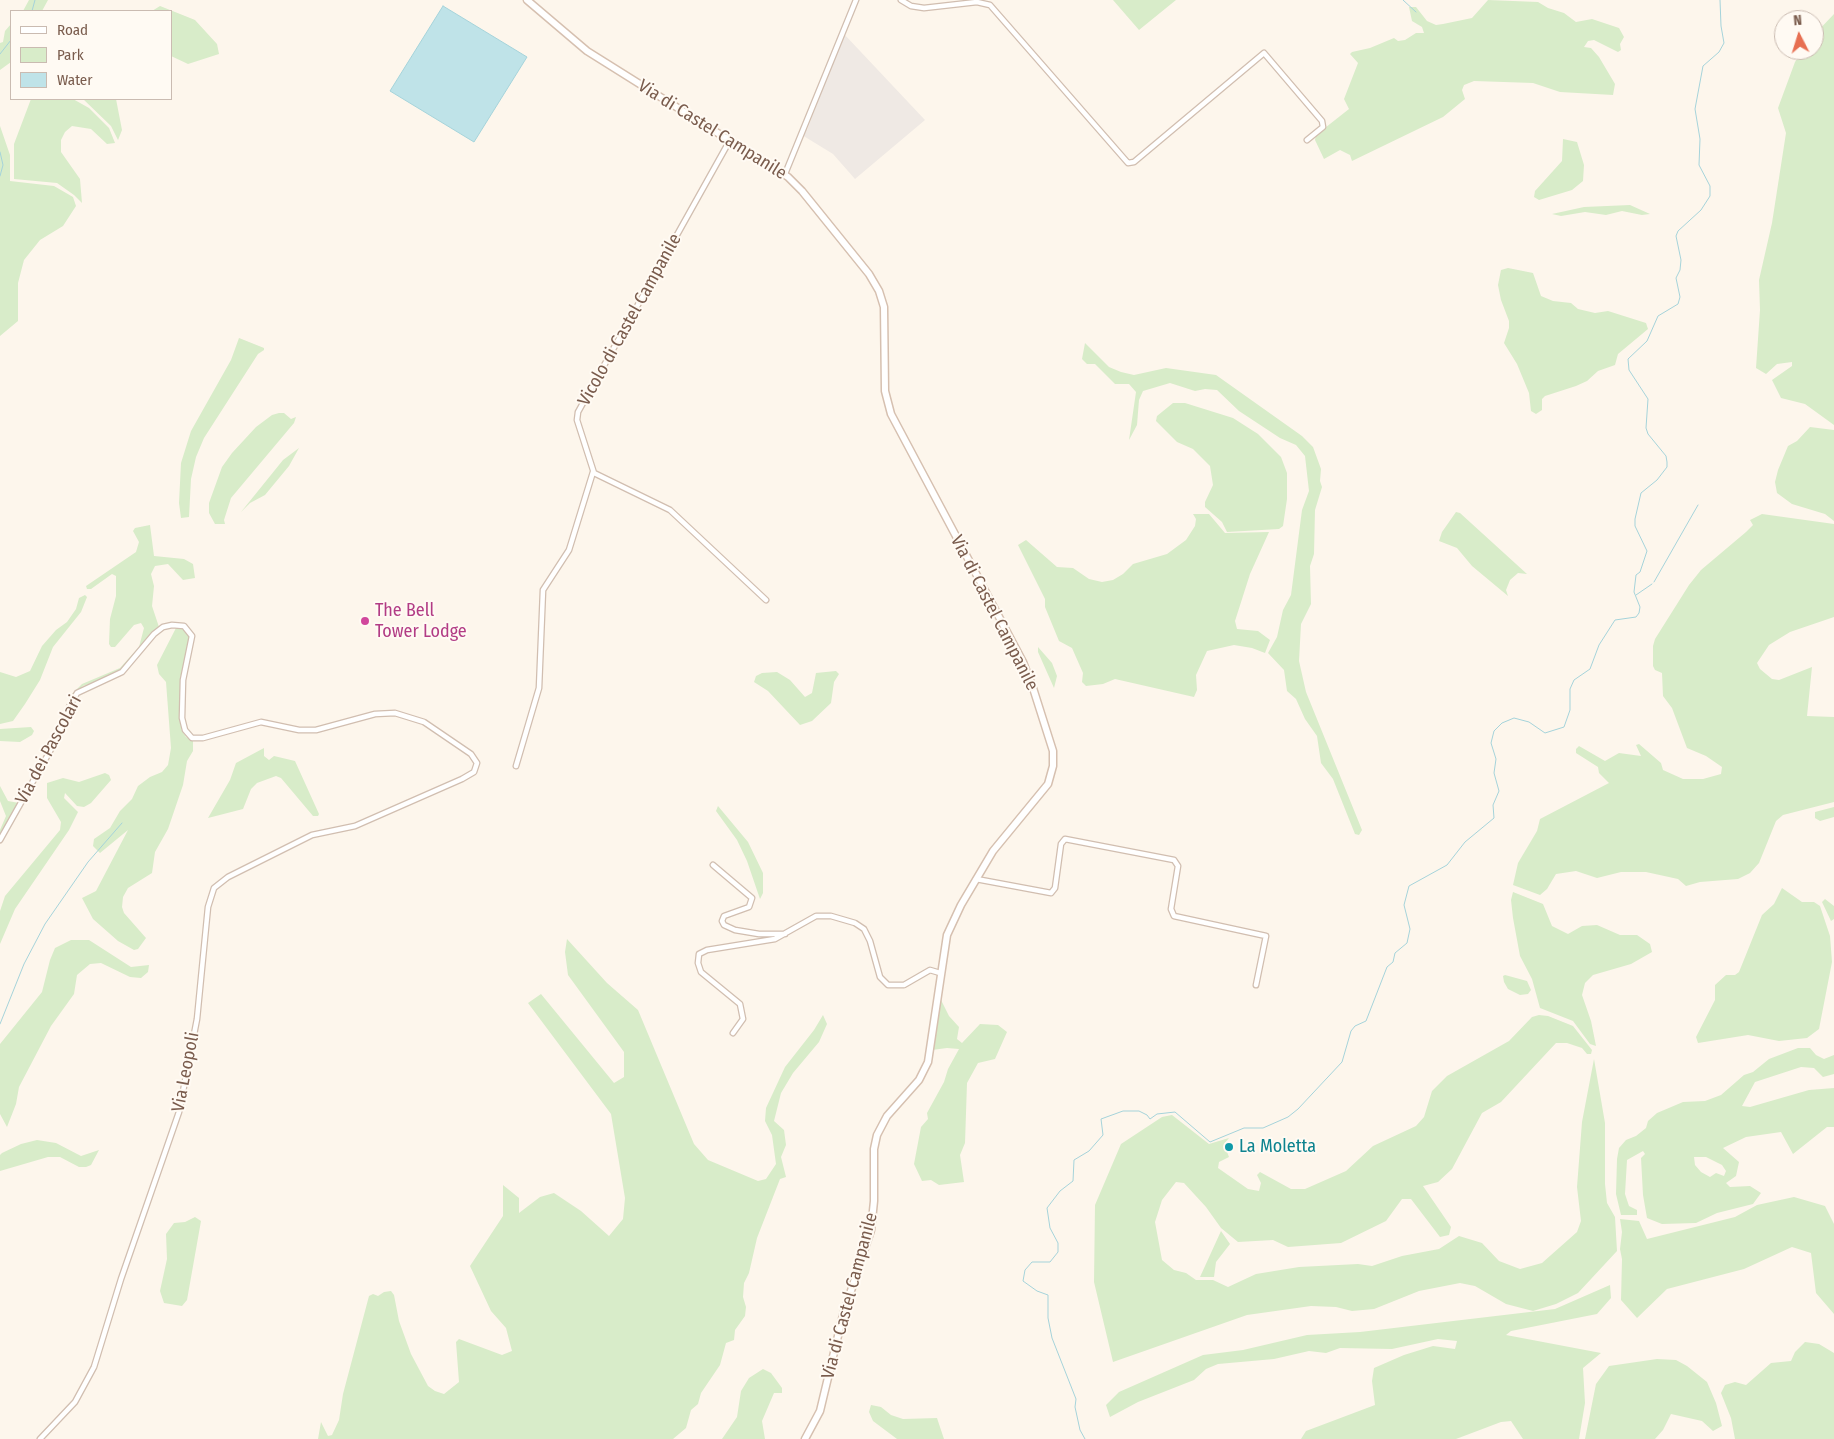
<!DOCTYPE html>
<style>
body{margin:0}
#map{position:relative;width:1834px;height:1439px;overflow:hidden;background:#fdf6ec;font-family:"Fira Sans Condensed",sans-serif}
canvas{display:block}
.legend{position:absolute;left:10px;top:10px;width:162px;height:90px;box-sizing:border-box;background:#fffaf3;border:1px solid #cabbb1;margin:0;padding:6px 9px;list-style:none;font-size:15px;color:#7a5c4d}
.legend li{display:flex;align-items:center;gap:10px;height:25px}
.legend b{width:25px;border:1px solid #cabbb1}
.north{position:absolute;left:1774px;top:10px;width:50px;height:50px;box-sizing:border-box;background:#fffaf3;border:1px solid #cabbb1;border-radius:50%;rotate:355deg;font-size:14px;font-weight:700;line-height:20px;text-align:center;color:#7a5c4d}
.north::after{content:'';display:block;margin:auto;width:18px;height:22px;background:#e76f51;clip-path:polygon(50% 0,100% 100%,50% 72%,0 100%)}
</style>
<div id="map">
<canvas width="1834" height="1439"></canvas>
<ul class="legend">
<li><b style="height:6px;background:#fff"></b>Road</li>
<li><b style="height:14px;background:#d8ecc9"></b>Park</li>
<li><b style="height:14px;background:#bfe3e8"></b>Water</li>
</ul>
<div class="north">N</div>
</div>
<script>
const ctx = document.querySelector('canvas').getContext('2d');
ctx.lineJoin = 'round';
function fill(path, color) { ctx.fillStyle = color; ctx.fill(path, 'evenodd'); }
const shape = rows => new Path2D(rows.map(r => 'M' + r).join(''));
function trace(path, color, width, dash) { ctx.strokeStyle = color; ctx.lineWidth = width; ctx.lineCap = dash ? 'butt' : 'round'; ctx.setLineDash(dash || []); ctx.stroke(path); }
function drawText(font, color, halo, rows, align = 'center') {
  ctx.font = font + ' "Fira Sans Condensed",sans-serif'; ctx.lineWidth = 4; ctx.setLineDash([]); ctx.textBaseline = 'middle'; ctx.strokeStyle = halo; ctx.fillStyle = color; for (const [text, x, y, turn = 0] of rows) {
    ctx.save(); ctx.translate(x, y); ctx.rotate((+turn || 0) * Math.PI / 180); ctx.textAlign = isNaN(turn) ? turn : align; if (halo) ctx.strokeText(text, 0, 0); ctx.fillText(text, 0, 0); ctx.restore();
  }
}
fill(shape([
 [844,34,925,120,855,179,833,154,802,135,804,130,807,130]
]), '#efe9e4');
fill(shape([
 [29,0,48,0,42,11,23,11],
 [1113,0,1176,0,1139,30],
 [1488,0,1538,2,1548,8,1564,13,1576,22,1592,19,1619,28,1624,37,1620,44,1621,50,1618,52,1594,40,1588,41,1584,47,1591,48,1599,57,1615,84,1613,95,1560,92,1533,83,1474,81,1464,85,1462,90,1465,99,1443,117,1352,161,1350,155,1340,150,1324,159,1315,140,1316,135,1349,109,1344,99,1358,63,1350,54,1352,52,1370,48,1394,38,1398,41,1405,40,1416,33,1424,33,1422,27,1412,21,1409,7,1416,7,1427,21,1436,25,1443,24,1472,18],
 [160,6,195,20,217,44,219,54,188,64,171,56,171,11,152,11],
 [1834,14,1834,425,1805,404,1781,398,1772,380,1792,366,1792,362,1777,364,1766,374,1756,368,1760,310,1759,280,1772,223,1786,133,1778,108,1795,62,1803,50,1814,50,1814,35],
 [11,24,11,62,0,70,0,43,3,42,5,31],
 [31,99,73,99,89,108,109,128,115,143,107,144,91,129,72,126,65,132,61,140,61,152,80,179,82,203,74,195,57,183,14,179,14,144],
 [83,99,116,99,122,130,118,140,111,126],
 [0,126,10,155,10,181,54,186,73,197,76,206,63,226,40,240,24,260,18,283,18,321,0,336],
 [1563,139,1577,142,1584,165,1583,181,1572,190,1539,200,1534,197,1535,191,1562,161],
 [1630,205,1650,214,1642,215,1622,211,1606,215,1585,212,1561,216,1552,214,1584,207],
 [1508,268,1533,273,1541,296,1553,301,1571,303,1578,309,1595,313,1608,311,1646,323,1648,329,1618,354,1615,365,1598,371,1587,381,1576,386,1545,396,1542,399,1542,410,1536,414,1531,411,1529,393,1517,364,1504,343,1509,328,1509,321,1501,300,1498,285,1501,270],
 [239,338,264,348,264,350,258,354,204,438,196,457,191,479,189,517,181,518,179,503,181,463,191,431,231,360],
 [1085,343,1109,367,1121,372,1134,375,1166,368,1216,375,1302,436,1313,447,1321,469,1320,481,1322,487,1315,510,1314,554,1310,566,1311,604,1301,624,1299,661,1306,692,1362,830,1359,835,1355,834,1333,779,1321,763,1317,736,1305,719,1296,699,1287,691,1284,670,1268,653,1277,637,1283,610,1291,595,1302,510,1309,491,1305,456,1296,445,1280,438,1239,411,1217,390,1205,389,1195,391,1170,383,1143,391,1139,400,1137,425,1129,440,1136,392,1129,384,1115,384,1095,364,1087,364,1082,359],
 [1173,403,1185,403,1233,418,1258,434,1281,457,1287,473,1287,499,1283,526,1279,529,1227,532,1222,522,1205,507,1205,502,1213,485,1210,466,1193,449,1177,442,1156,421,1157,416],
 [279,413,284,413,291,419,296,417,294,423,231,498,224,520,225,524,215,524,209,513,209,503,222,467,232,453,256,427,272,415],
 [1810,427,1834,430,1834,521,1825,514,1792,504,1777,493,1775,482,1778,470,1788,446,1797,441],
 [299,448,289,466,265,495,250,503,241,512,283,460],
 [1456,512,1460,513,1527,574,1518,573,1510,580,1506,590,1508,596,1472,566,1457,548,1439,541,1442,532],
 [1193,514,1209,514,1225,533,1269,532,1250,574,1235,621,1237,629,1258,631,1270,640,1265,653,1252,648,1234,645,1207,651,1196,675,1197,690,1194,697,1115,679,1103,684,1086,686,1082,682,1083,673,1072,648,1059,641,1045,607,1045,599,1018,545,1026,540,1057,567,1073,568,1089,579,1102,582,1113,580,1123,574,1133,564,1167,554,1186,540,1195,526,1196,519],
 [1762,514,1834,524,1834,617,1790,632,1769,645,1757,663,1760,669,1772,679,1779,680,1812,667,1807,716,1834,717,1834,802,1783,815,1776,821,1759,863,1750,873,1738,879,1700,882,1686,886,1678,879,1646,872,1621,872,1597,878,1576,871,1556,874,1547,889,1540,895,1513,885,1518,863,1537,831,1540,819,1609,783,1599,773,1598,767,1576,753,1576,749,1579,746,1605,761,1619,753,1641,756,1636,745,1639,744,1661,763,1663,770,1683,779,1703,779,1721,774,1722,767,1706,756,1687,748,1672,708,1663,696,1662,673,1655,670,1653,666,1653,646,1655,639,1689,585,1701,570,1746,532,1753,525,1750,520],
 [150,525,154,556,184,559,193,564,195,578,183,580,168,564,155,566,151,574,154,586,152,606,159,627,127,666,114,675,83,686,74,695,72,694,82,684,120,668,139,647,144,628,141,623,134,625,115,647,111,647,109,644,110,619,116,596,116,576,112,574,91,589,87,589,86,586,136,552,139,542,133,531,135,528],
 [85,595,87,597,81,612,53,647,40,680,25,704,13,721,0,724,0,672,16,677,30,671,42,646,56,630,67,622,76,609,79,598],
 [177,626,184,629,190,636,180,679,181,729,186,737,193,741,193,751,187,761,183,785,168,829,155,852,152,873,128,888,123,897,122,907,124,913,146,938,138,949,134,950,118,941,93,919,82,898,96,891,128,830,100,853,93,846,94,839,110,828,120,811,132,799,138,786,150,777,162,772,168,765,171,748,166,682,159,674,157,665],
 [1038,647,1052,663,1057,676,1054,688,1038,652],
 [836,671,839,674,834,682,831,703,812,721,800,725,768,691,754,682,756,676,762,673,777,672,790,680,805,697,812,693,816,673],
 [31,727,34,731,32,735,20,742,0,741,0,729],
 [264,748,264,756,269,760,274,756,295,761,319,814,318,816,313,816,281,778,276,776,257,783,251,789,243,809,208,818,230,780,236,763],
 [105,773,109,775,111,780,91,803,84,807,77,806,65,793,64,798,78,812,69,830,15,909,0,944,0,911,5,896,60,830,61,822,47,798,47,783,63,778,79,782],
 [0,786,8,801,19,803,0,837,0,830,6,816,0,801],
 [718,806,748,842,763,873,763,893,760,899,747,861,737,840,716,811],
 [1834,807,1834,817,1820,821,1815,818,1815,812],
 [1782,888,1802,902,1814,902,1820,906,1830,936,1832,962,1819,1029,1807,1038,1779,1041,1748,1035,1698,1043,1696,1037,1715,1000,1715,985,1726,975,1735,975,1739,972,1762,915,1774,904],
 [1513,892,1543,904,1552,926,1568,934,1582,926,1597,925,1620,935,1637,935,1650,944,1652,952,1631,964,1593,975,1585,983,1582,995,1591,1021,1596,1046,1590,1044,1573,1021,1540,1008,1532,979,1520,956,1513,918,1511,900],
 [1825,899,1834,906,1834,919,1831,921,1822,902],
 [567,939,607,983,638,1010,694,1144,708,1160,758,1181,766,1179,776,1164,772,1135,765,1121,766,1108,785,1067,814,1030,823,1015,827,1024,819,1042,793,1073,781,1093,774,1121,784,1130,786,1145,781,1157,786,1177,780,1179,757,1238,749,1273,744,1283,743,1297,746,1307,745,1316,735,1330,734,1340,726,1343,720,1365,701,1393,698,1404,691,1410,686,1428,673,1439,318,1439,321,1422,328,1436,332,1435,339,1420,343,1394,369,1296,373,1294,378,1296,384,1292,391,1291,394,1295,399,1321,411,1354,428,1386,435,1391,444,1394,459,1382,456,1342,459,1339,502,1355,512,1351,506,1328,491,1311,470,1266,503,1216,503,1185,519,1198,519,1213,540,1197,554,1193,581,1211,609,1236,623,1219,625,1198,611,1114,528,1003,541,994,614,1083,624,1077,624,1052,568,975,565,952],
 [71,940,89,940,131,967,149,965,148,972,141,978,130,977,101,963,90,964,77,975,74,994,51,1026,19,1087,16,1104,7,1127,0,1114,0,1044,42,992,50,960,55,948],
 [1505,975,1527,981,1531,990,1528,994,1520,995,1508,989,1504,982,1503,976],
 [940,998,949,1016,959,1027,957,1039,962,1043,980,1024,998,1025,1007,1032,995,1059,978,1063,967,1083,965,1143,960,1155,964,1182,939,1185,931,1180,922,1181,914,1164,921,1127,928,1119,927,1113,944,1082,948,1069,959,1049,947,1048,932,1050],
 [1539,1015,1548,1016,1573,1026,1592,1050,1591,1054,1587,1054,1582,1048,1567,1043,1556,1043,1501,1102,1482,1113,1452,1169,1438,1182,1423,1186,1451,1227,1449,1235,1440,1237,1411,1199,1402,1199,1386,1221,1341,1243,1288,1247,1273,1240,1238,1242,1221,1228,1206,1207,1184,1183,1176,1182,1162,1200,1155,1222,1162,1260,1174,1270,1186,1273,1196,1280,1213,1280,1228,1287,1256,1274,1299,1267,1358,1264,1372,1266,1402,1256,1439,1249,1459,1236,1482,1243,1499,1261,1520,1269,1542,1263,1577,1232,1581,1221,1577,1187,1582,1122,1594,1059,1605,1123,1605,1184,1607,1203,1615,1217,1617,1251,1578,1293,1556,1304,1533,1311,1506,1304,1475,1286,1460,1283,1419,1291,1374,1309,1352,1311,1336,1307,1311,1306,1247,1315,1113,1362,1094,1282,1095,1205,1121,1144,1162,1117,1172,1115,1209,1144,1229,1138,1224,1144,1229,1157,1219,1162,1218,1168,1248,1189,1259,1191,1261,1183,1257,1175,1260,1172,1291,1189,1305,1189,1346,1171,1373,1146,1416,1126,1424,1117,1432,1091,1447,1076,1509,1041,1532,1017],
 [1798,1048,1810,1048,1816,1055,1824,1059,1834,1055,1834,1074,1823,1077,1814,1068,1801,1067,1755,1082,1742,1106,1750,1107,1809,1090,1834,1088,1834,1127,1827,1127,1793,1154,1781,1132,1746,1137,1723,1148,1739,1162,1736,1176,1726,1183,1730,1187,1750,1186,1761,1193,1753,1204,1717,1213,1696,1223,1662,1224,1647,1218,1643,1195,1641,1158,1645,1154,1643,1151,1627,1160,1625,1194,1629,1206,1637,1210,1637,1215,1621,1215,1616,1194,1617,1159,1619,1148,1626,1140,1636,1136,1646,1128,1648,1121,1657,1113,1683,1102,1705,1101,1721,1095,1744,1075,1753,1072,1769,1059],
 [1694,1157,1706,1157,1722,1165,1726,1171,1724,1176,1716,1173,1710,1177,1701,1172,1695,1165],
 [37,1140,56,1143,81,1156,99,1150,91,1165,86,1167,79,1167,60,1157,48,1157,0,1171,0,1155,2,1153,21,1144],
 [1794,1197,1825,1206,1834,1224,1834,1314,1816,1293,1811,1253,1792,1247,1744,1269,1667,1289,1637,1318,1621,1300,1622,1259,1620,1249,1622,1232,1620,1219,1639,1221,1647,1239,1735,1217,1757,1205],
 [195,1217,201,1221,187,1300,182,1306,164,1303,160,1291,167,1259,166,1234,174,1223,185,1222],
 [1221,1231,1230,1244,1216,1262,1214,1277,1200,1277],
 [1610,1285,1611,1298,1597,1314,1511,1331,1506,1335,1601,1353,1583,1368,1585,1403,1579,1439,1523,1439,1511,1421,1501,1422,1456,1439,1301,1439,1306,1431,1375,1405,1372,1381,1374,1368,1404,1355,1433,1346,1455,1349,1457,1341,1438,1339,1392,1349,1340,1348,1326,1353,1309,1351,1274,1359,1218,1364,1206,1369,1194,1380,1138,1402,1110,1417,1106,1405,1119,1392,1203,1355,1243,1350,1307,1335,1360,1332,1555,1309],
 [1805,1342,1819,1344,1834,1353,1834,1439,1735,1439,1731,1418,1721,1393,1725,1385,1735,1382,1746,1385,1771,1363,1791,1361,1795,1352],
 [1657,1359,1676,1360,1687,1366,1707,1382,1716,1403,1722,1426,1713,1431,1702,1421,1671,1414,1663,1430,1655,1439,1585,1439,1596,1384,1609,1366],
 [763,1369,771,1373,782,1388,782,1393,774,1393,762,1421,765,1439,722,1439,737,1417,741,1391,749,1378],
 [871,1405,881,1407,891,1415,903,1419,937,1418,944,1439,897,1439,873,1421,869,1412]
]), '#d8ecc9');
const water = shape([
 [443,6,527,57,474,142,390,91,443,6]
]);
fill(water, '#bfe3e8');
trace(water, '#a5d3da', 1);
trace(shape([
 [1403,0,1416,12],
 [32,11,35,0],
 [0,54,11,40],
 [0,152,3,165,0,176],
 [1654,582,1698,505],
 [1636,595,1652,584],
 [0,1024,24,964,45,924,88,862,122,823],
 [1085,1439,1080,1430,1075,1407,1076,1399,1052,1338,1048,1318,1048,1295,1037,1291,1023,1281,1025,1270,1032,1262,1050,1262,1058,1252,1058,1243,1050,1228,1047,1208,1060,1191,1073,1181,1074,1160,1089,1151,1103,1135,1101,1119,1123,1111,1139,1111,1147,1115,1150,1119,1157,1114,1175,1112,1210,1142,1244,1128,1263,1128,1288,1117,1298,1109,1342,1062,1351,1031,1355,1026,1366,1021,1387,967,1393,962,1395,953,1407,943,1410,929,1404,905,1409,886,1447,865,1465,842,1494,818,1493,805,1499,791,1494,773,1496,759,1491,743,1494,731,1502,723,1514,718,1529,722,1545,733,1564,727,1570,710,1570,689,1574,680,1590,669,1599,645,1615,620,1636,617,1639,613,1640,607,1634,592,1636,575,1640,572,1647,551,1635,526,1635,519,1641,493,1657,480,1667,467,1667,462,1666,456,1648,434,1646,428,1648,399,1629,370,1628,359,1647,341,1658,316,1678,304,1680,297,1676,278,1680,270,1681,260,1676,236,1678,231,1701,210,1710,196,1710,186,1699,165,1700,139,1695,109,1703,66,1719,52,1724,43,1721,26,1720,0]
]), '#a5d3da', 1);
const street = shape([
 [901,0,911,6,924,8,977,2,990,5,1128,163,1134,162,1264,53,1322,121,1323,127,1307,140],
 [730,140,578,412,577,420,594,473,670,510,766,600],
 [785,174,856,0],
 [516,766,539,688,543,590,569,550,593,472],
 [0,840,59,735,69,707,77,693,122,672,154,634,163,627,172,625,184,626,192,636,183,680,182,718,185,730,192,738,203,738,261,722,299,730,316,730,375,714,395,713,424,722,471,754,477,763,474,772,462,779,355,826,312,835,228,877,214,888,208,907,197,1019,179,1112,121,1279,94,1367,75,1402,40,1439],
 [713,865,752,898,749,907,724,916,722,921,724,925,735,930,759,934,785,934],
 [976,879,1051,893,1055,888,1061,844,1065,839,1174,860,1178,866,1171,909,1174,916,1266,936,1256,985],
 [733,1033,743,1019,740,1004,701,972,698,963,699,954,707,950,775,939,816,916,831,916,855,923,864,929,870,941,880,977,888,985,904,985,930,970,940,973]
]);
const secondary = shape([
 [527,0,587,51,788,177,802,191,869,274,879,291,884,307,885,391,891,414,1023,662,1033,688,1053,751,1053,766,1048,784,993,851,961,905,947,935,928,1062,919,1080,887,1116,877,1135,874,1149,874,1201,871,1230,843,1315,820,1411,805,1439]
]);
trace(street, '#d1beb0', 7);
trace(secondary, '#d6c0b0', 9);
trace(street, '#fff', 4.5);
trace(secondary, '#fff', 6);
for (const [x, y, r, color] of [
 [365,621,5,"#d1479c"],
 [1229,1147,5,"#0f9aa8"]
]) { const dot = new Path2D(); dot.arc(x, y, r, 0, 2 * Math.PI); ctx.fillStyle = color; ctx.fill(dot); trace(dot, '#fffaf3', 2); }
drawText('18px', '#7a5c4d', '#fffaf3', [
 ["Via di Castel Campanile",712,130,32],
 ["Vicolo di Castel Campanile",630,320,-61],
 ["Via di Castel Campanile",994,613,63],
 ["Via dei Pascolari",49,750,-62],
 ["Via Leopoli",186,1072,-79],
 ["Via di Castel Campanile",850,1296,-75]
]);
drawText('18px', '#b23c85', '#fffaf3', [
 ["The Bell",375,611],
 ["Tower Lodge",375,632]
], 'left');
drawText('18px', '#0d838f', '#fffaf3', [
 ["La Moletta",1239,1147]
], 'left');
</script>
